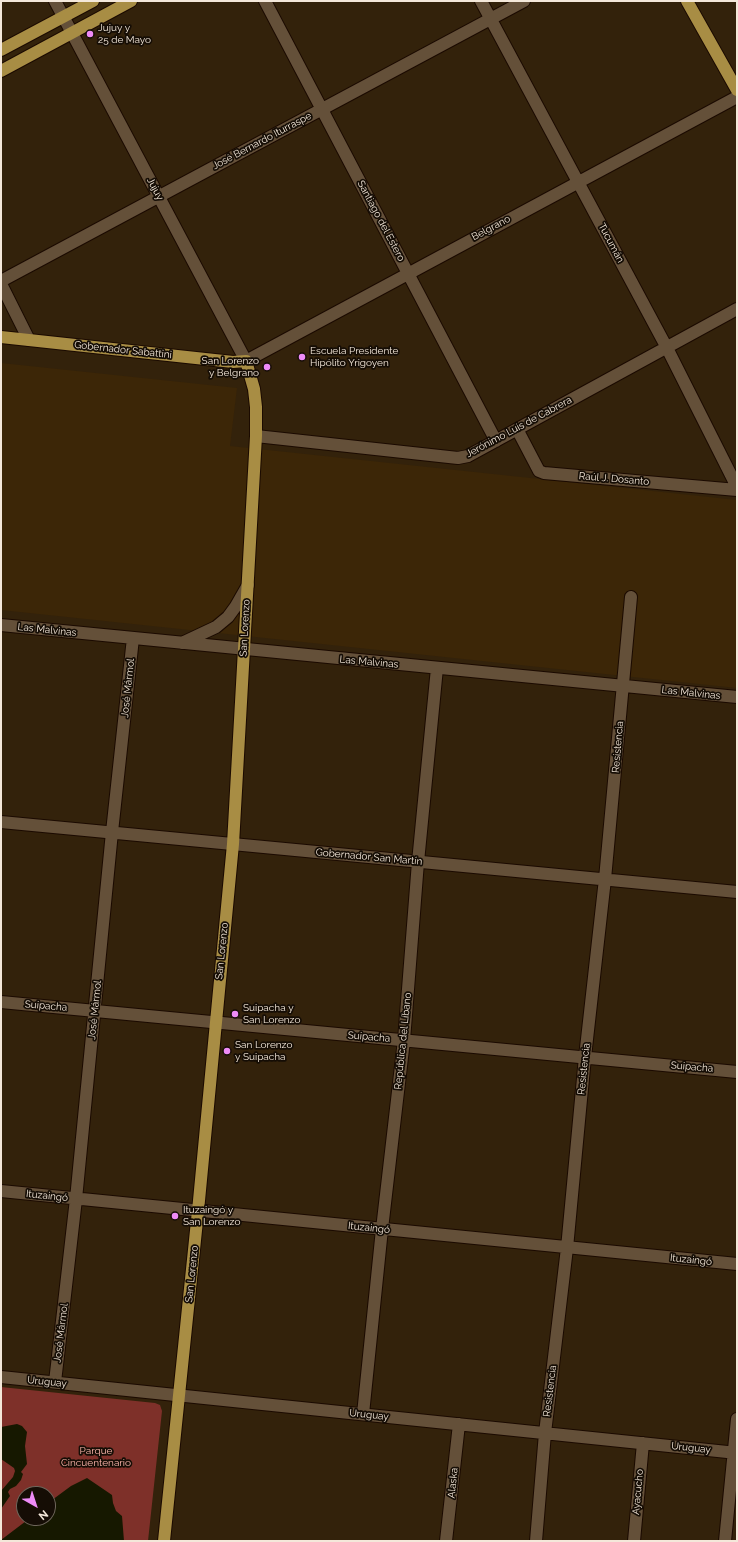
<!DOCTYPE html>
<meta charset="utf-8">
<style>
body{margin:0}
#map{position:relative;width:738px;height:1542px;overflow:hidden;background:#33220b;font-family:Raleway,sans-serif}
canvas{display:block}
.frame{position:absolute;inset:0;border:2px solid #f4e8da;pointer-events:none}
.north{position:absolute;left:16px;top:1486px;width:40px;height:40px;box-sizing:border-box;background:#150d05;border:1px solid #6e655a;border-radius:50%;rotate:141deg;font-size:11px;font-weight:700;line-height:16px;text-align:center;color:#f4e8da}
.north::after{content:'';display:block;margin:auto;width:14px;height:18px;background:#ee8bf7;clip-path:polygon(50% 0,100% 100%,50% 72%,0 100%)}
</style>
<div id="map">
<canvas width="738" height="1542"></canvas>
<div class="frame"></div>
<div class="north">N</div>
</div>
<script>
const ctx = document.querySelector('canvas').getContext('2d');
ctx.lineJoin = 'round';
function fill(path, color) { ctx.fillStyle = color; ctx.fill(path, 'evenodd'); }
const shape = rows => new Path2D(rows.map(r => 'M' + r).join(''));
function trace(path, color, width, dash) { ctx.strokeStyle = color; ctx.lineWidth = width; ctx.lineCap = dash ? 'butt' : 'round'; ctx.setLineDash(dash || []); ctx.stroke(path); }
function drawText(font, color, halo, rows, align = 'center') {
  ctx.font = font + ' Raleway,sans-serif'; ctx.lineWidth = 3.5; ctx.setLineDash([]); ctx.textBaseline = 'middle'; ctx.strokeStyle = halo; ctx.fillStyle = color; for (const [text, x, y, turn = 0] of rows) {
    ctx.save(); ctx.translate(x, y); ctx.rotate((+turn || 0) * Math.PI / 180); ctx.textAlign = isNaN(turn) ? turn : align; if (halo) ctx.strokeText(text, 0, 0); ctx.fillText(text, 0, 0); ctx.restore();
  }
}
fill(shape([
 [1,363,237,388,230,446,737,500,737,688,1,610]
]), '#3c2607');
fill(shape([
 [1,1387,155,1403,160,1405,162,1411,148,1541,1,1541],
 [24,1494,48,1494,48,1518,24,1518]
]), '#7e3029');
fill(shape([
 [17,1424,22,1426,27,1432,25,1446,27,1464,21,1472,23,1474,21,1480,16,1486,10,1489,8,1492,10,1496,1,1509,1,1491,13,1477,15,1471,14,1468,1,1459,1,1427],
 [87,1478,112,1495,113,1503,116,1511,122,1516,124,1541,1,1541,1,1540,30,1518,48,1518,48,1503,71,1486]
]), '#161800');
const minor = shape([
 [55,1,246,361,737,97],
 [265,1,496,441],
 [481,1,667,348,737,487],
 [1,281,524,1],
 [1,284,29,340],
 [517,429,539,471,544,473,737,490],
 [256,436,458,458,468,456,737,309],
 [1,625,737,697],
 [182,643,216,627,228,617,236,606,248,585],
 [1,822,737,892],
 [1,1002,737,1072],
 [1,1191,737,1264],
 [1,1377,737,1453],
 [55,1382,76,1199,112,832,133,638],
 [363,1414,382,1229,404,1040,418,862,437,668],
 [446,1541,459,1424],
 [536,1541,545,1433,567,1248,585,1057,605,879,631,597],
 [634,1541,643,1443],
 [725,1541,737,1419]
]);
const major = shape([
 [687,1,737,90],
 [1,50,93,1],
 [1,71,131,1],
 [1,337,233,362,246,361,254,389,256,407,256,436,233,844,198,1211,164,1541]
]);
trace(minor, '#1b0a00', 14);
trace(major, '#1b0a00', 14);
trace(minor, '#645039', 12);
trace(major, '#a88d44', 12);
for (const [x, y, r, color] of [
 [90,34,4,"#ee8bf7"],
 [302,357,4,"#ee8bf7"],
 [267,367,4,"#ee8bf7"],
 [235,1014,4,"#ee8bf7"],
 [227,1051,4,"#ee8bf7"],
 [175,1216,4,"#ee8bf7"]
]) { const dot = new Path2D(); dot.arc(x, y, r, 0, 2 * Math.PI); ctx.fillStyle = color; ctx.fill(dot); trace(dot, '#150d05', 1.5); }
drawText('10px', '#f4e8da', '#150d05', [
 ["Jujuy y",98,28],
 ["25 de Mayo",98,40],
 ["Escuela Presidente",310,351],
 ["Hipólito Yrigoyen",310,363],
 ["San Lorenzo",259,361,"right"],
 ["y Belgrano",259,373,"right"],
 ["Suipacha y",243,1008],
 ["San Lorenzo",243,1020],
 ["San Lorenzo",235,1045],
 ["y Suipacha",235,1057],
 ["Ituzaingó y",183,1210],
 ["San Lorenzo",183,1222]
], 'left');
drawText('10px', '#f4e8da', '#150d05', [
 ["José Bernardo Iturraspe",262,141,-28],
 ["Jujuy",155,189,62],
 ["Santiago del Estero",381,221,62],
 ["Belgrano",491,228,-28],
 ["Tucumán",611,243,62],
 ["Gobernador Sabattini",123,350,6],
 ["Jerónimo Luis de Cabrera",519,427,-28],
 ["Raúl J. Dosanto",614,479,5],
 ["San Lorenzo",245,628,-87],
 ["Las Malvinas",47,630,6],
 ["Las Malvinas",369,662,5],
 ["José Mármol",128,688,-84],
 ["Las Malvinas",691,693,6],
 ["Resistencia",618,747,-85],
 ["Gobernador San Martín",369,857,5],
 ["San Lorenzo",222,951,-84],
 ["Suipacha",46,1006,5],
 ["José Mármol",95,1010,-84],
 ["Suipacha",369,1037,5],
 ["República del Líbano",403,1041,-84],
 ["Suipacha",692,1067,5],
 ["Resistencia",584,1069,-84],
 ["Ituzaingó",47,1196,6],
 ["Ituzaingó",369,1228,6],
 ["Ituzaingó",691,1260,6],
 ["San Lorenzo",192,1274,-84],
 ["José Mármol",61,1333,-83],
 ["Uruguay",47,1382,6],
 ["Resistencia",550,1391,-83],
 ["Uruguay",369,1415,6],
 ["Uruguay",691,1448,6],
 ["Alaska",453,1483,-84],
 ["Ayacucho",638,1492,-85]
]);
drawText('10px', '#feb6ac', '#150d05', [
 ["Parque",96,1451],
 ["Cincuentenario",96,1463]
]);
</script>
